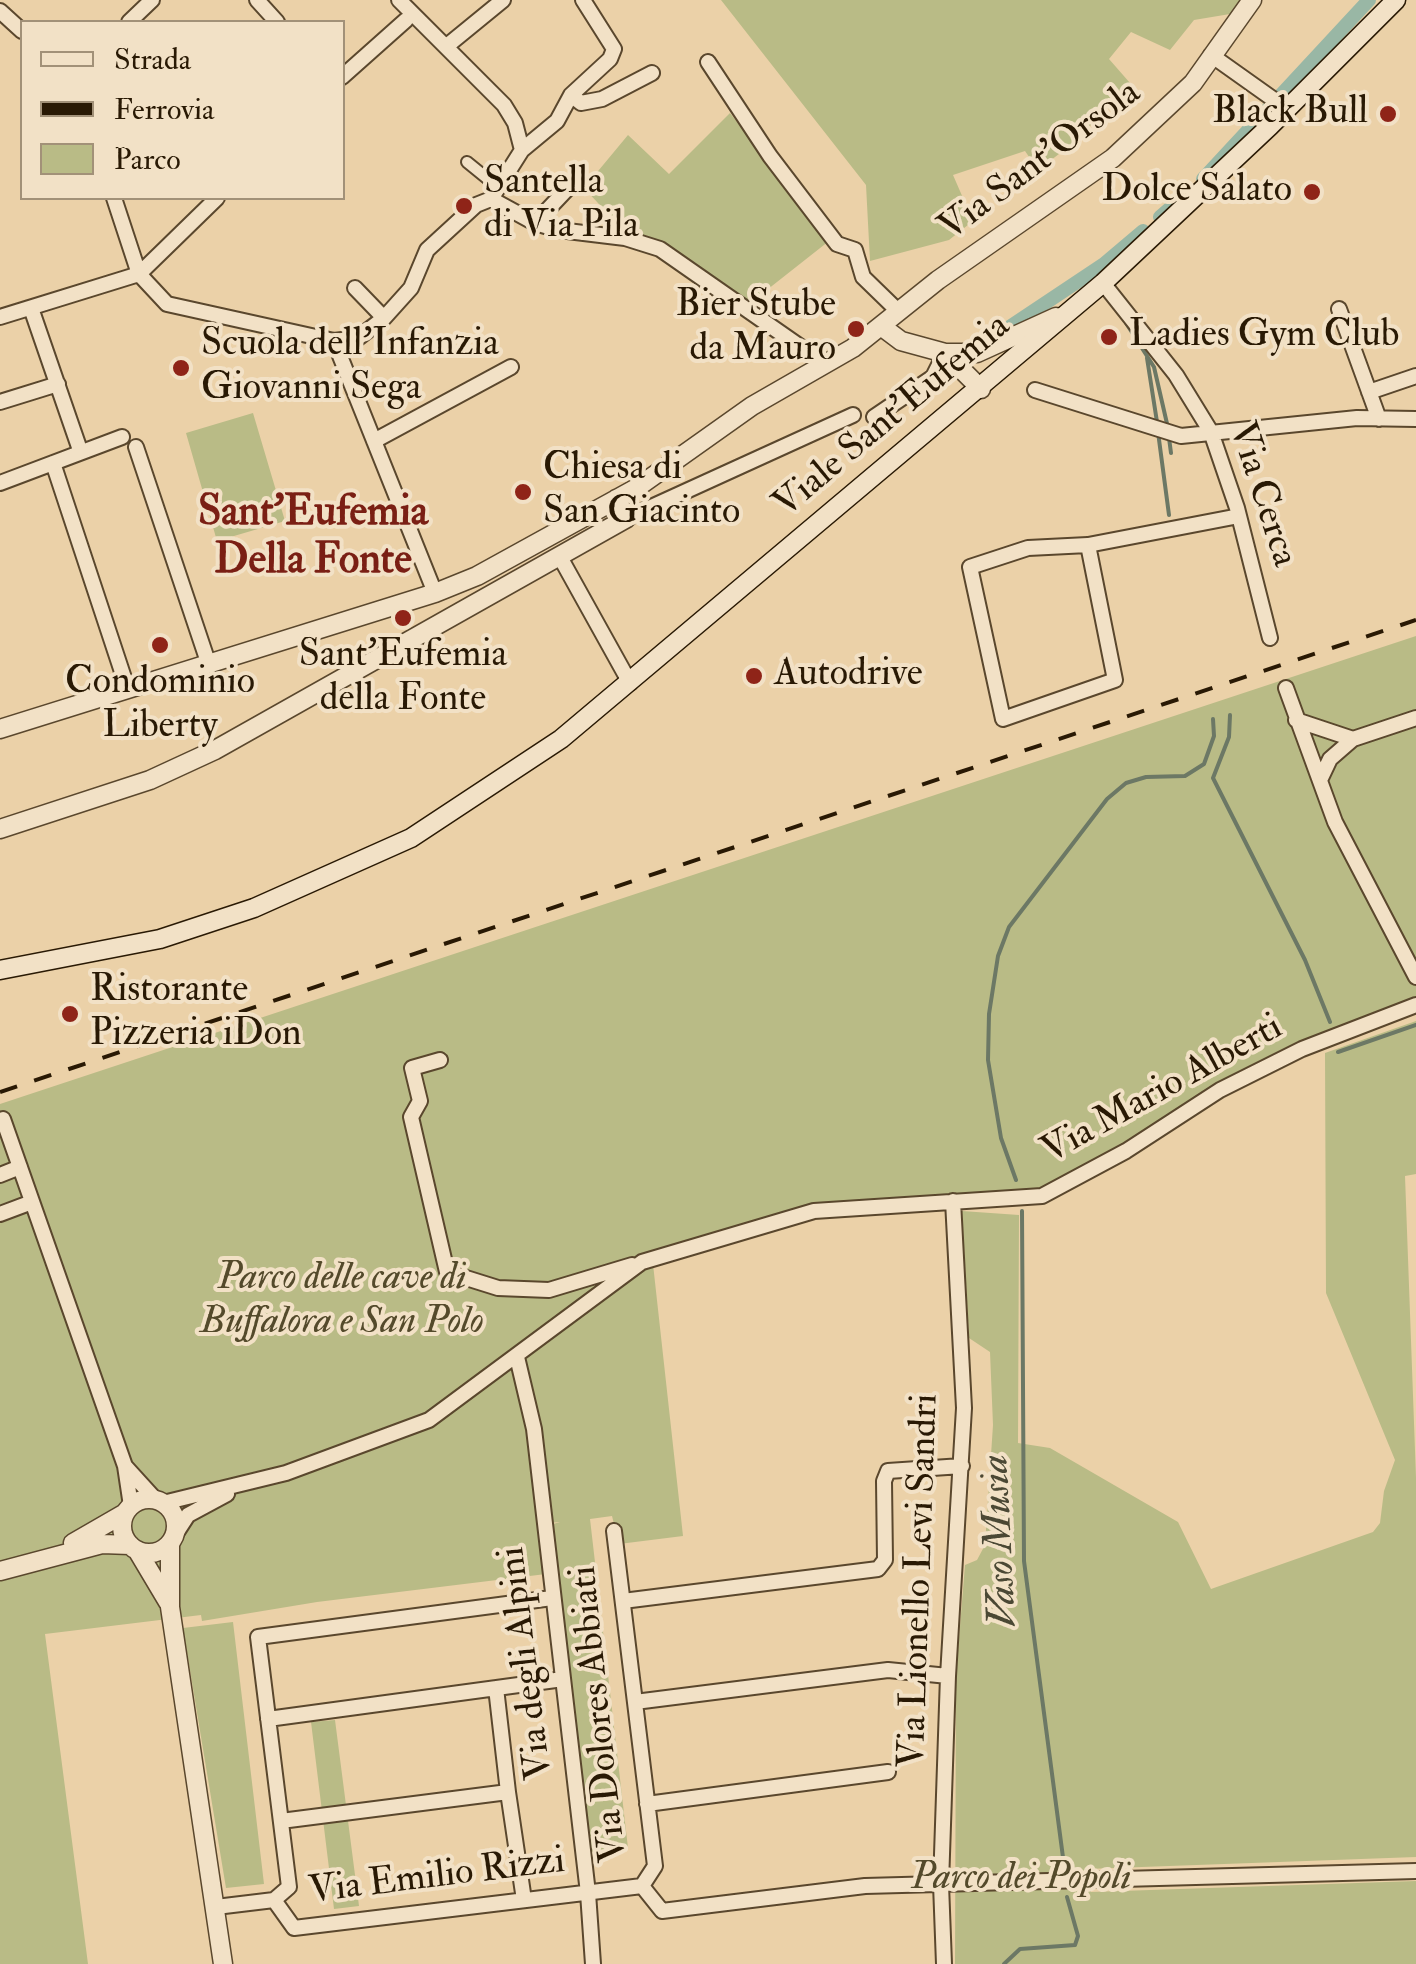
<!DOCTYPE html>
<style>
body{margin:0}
#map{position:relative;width:1416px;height:1964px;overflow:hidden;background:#ebd1a8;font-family:"IM FELL Double Pica",serif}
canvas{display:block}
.legend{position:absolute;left:20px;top:20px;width:325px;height:180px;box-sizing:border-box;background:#f2e1c6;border:2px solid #a29178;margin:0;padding:12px 18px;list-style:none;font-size:30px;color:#291904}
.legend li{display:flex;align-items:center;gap:20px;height:50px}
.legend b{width:50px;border:2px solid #a29178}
</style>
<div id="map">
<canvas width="1416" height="1964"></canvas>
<ul class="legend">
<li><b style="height:12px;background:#f2e1c6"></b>Strada</li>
<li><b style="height:12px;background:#291904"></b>Ferrovia</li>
<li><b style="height:28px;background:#b9bb86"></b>Parco</li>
</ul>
</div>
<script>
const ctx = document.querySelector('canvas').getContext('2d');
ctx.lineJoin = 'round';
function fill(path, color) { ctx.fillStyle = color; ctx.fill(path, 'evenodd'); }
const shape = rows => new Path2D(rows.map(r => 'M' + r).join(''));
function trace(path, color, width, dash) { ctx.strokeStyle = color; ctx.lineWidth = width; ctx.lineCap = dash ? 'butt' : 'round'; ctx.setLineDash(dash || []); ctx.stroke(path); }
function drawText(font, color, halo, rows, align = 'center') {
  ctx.font = font + ' "IM FELL Double Pica",serif'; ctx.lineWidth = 8; ctx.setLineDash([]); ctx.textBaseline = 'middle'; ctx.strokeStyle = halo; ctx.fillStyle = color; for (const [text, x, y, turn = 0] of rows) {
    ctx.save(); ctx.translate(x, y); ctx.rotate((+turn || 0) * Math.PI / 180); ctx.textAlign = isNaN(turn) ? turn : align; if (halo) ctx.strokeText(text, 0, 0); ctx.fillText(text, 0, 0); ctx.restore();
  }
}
fill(shape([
 [721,0,1242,0,1230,14,1194,20,1170,50,1131,32,1109,59,1130,83,1076,141,1038,170,1025,151,953,175,973,221,949,240,870,261,866,185],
 [730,113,829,241,744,308,697,264,624,231,584,188,628,135,669,174],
 [253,413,285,521,217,541,186,433],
 [1416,636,1416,1005,1306,1045,1123,1149,1028,1196,953,1195,814,1205,652,1255,683,1536,619,1544,612,1516,590,1519,628,1848,591,1852,553,1524,560,1522,538,1524,546,1574,317,1602,202,1621,201,1615,45,1634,88,1964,0,1964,0,1104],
 [1416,1021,1416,1174,1405,1176,1416,1478,1416,1857,1087,1869,1091,1892,1416,1881,1416,1964,955,1964,956,1675,965,1565,977,1560,985,1545,993,1425,990,1352,969,1338,962,1211,1019,1215,1018,1443,1050,1448,1178,1522,1211,1589,1373,1532,1380,1523,1384,1491,1395,1460,1326,1293,1325,1053],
 [233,1622,264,1884,226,1888,183,1628],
 [335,1720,359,1906,334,1909,311,1722]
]), '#b9bb86');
trace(shape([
 [1126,323,1154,367,1168,428],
 [1147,358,1157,422],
 [1158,432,1169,515],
 [1169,438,1171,453],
 [1230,715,1229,737,1213,778,1305,960,1330,1022],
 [1338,1052,1416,1025],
 [1016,1180,1001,1138,988,1060,989,1014,998,956,1009,927,1107,799,1126,783,1146,777,1185,776,1204,764,1214,736,1213,719],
 [1022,1211,1024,1561,1064,1865],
 [1004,1964,1020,1949,1075,1945,1078,1936,1067,1897]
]), '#6c7865', 4);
trace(shape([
 [1203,179,1369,0],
 [1160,217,1183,197],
 [996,336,1104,264,1143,231]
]), '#99b7a5', 14);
const pedestrian = shape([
 [467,162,499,188]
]);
const minor = shape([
 [257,0,277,22],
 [399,0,504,105,515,123,522,150,491,199],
 [0,11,22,31],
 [129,22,152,0],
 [448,45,503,0],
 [1211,55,1287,109],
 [708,62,770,156,837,244,855,250,863,277,899,312],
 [342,77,406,20],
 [571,95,581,103,602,99,652,73],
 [522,150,557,121,571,95,610,59,614,49,583,0],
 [114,198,139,274,217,198],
 [491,199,535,223,559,230,625,238,660,249,825,364],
 [535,223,571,185],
 [1103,283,1176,375,1211,432,1237,508,1270,638],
 [355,288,384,318],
 [31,308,80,450],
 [1339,309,1379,419],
 [0,317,139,274,167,304,334,341,358,338,384,318,411,288,427,250,476,205,491,199],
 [334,341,435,593],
 [1035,390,1181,436,1357,418,1416,419],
 [1369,392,1416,376],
 [0,402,58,384],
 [874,417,933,377,945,353],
 [374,441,511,367],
 [136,447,208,662],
 [53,463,127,687],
 [0,483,122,437],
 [627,518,853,415],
 [1088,545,1115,680,1003,719,970,567,1028,548,1088,545,1239,516],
 [560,557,630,683],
 [1286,688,1335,822,1416,977],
 [1296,720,1353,739],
 [1321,778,1330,759,1353,739,1416,718],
 [440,1060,412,1068,420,1101,411,1117,447,1272,498,1288,549,1290,632,1265],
 [3,1119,125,1466,131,1506],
 [0,1175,20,1167],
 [0,1214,32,1202],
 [517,1357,534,1429,588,1893,593,1964],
 [125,1466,155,1499],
 [163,1503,286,1473,429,1420,642,1262,814,1211,1042,1196,1126,1151,1220,1090,1302,1049,1416,1005],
 [614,1531,655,1866,642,1886],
 [175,1535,188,1515,227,1494],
 [623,1601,878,1569,885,1560,884,1481,888,1471,962,1466],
 [635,1702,888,1670,948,1676],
 [268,1719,563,1679],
 [508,1792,524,1900],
 [647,1804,888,1772],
 [281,1821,508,1792,496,1688],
 [274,1900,294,1928,642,1886,662,1911,865,1886,1416,1871],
 [216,1907,274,1900,289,1887,258,1637,552,1598],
 [944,1964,941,1884,948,1676,964,1408,953,1201]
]);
const tertiary = shape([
 [881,326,901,341,945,353,977,353,1056,317],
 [945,353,981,389],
 [0,729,435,593,477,576,635,489,752,406,853,348,938,280,1113,158,1193,83,1252,0],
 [0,829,150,780,215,750,627,518,616,499],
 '122 1526a27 27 0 1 1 54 0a27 27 0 1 1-54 0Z',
 [73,1543,125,1513],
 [170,1543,170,1607,223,1964],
 [137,1550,168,1602],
 [0,1571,102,1544,130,1545]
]);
const secondary = shape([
 [0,970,160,939,254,908,411,838,561,739,1103,283,1270,126,1396,0]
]);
trace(pedestrian, '#5a472d', 14);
trace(minor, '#5a472d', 18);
trace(tertiary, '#5a472d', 21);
trace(secondary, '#291904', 21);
trace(pedestrian, '#f2e1c6', 10);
trace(minor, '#f2e1c6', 14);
trace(tertiary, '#f2e1c6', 18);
trace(secondary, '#f2e1c6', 18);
trace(shape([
 [0,1092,1416,620]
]), '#291904', 4, [18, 18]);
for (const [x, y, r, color] of [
 [1388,114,10,"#8f2418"],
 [1312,192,10,"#8f2418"],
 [464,206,10,"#8f2418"],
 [856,329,10,"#8f2418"],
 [1109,337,10,"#8f2418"],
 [181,368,10,"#8f2418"],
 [523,492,10,"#8f2418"],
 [403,618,10,"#8f2418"],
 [160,645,10,"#8f2418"],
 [754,676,10,"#8f2418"],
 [70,1014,10,"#8f2418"]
]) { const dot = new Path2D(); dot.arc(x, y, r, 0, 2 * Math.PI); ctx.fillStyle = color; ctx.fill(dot); trace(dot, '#f2e1c6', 4); }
drawText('38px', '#291904', '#f2e1c6', [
 ["Black Bull",1368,114,"right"],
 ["Santella",484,184],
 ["di Via Pila",484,228],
 ["Dolce Salato",1292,192,"right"],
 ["Bier Stube",836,307,"right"],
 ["da Mauro",836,351,"right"],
 ["Ladies Gym Club",1129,337],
 ["Scuola dell'Infanzia",201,346],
 ["Giovanni Sega",201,390],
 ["Chiesa di",543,470],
 ["San Giacinto",543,514],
 ["Sant'Eufemia",403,657,"center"],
 ["della Fonte",403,701,"center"],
 ["Autodrive",774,676],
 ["Condominio",160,684,"center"],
 ["Liberty",160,728,"center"],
 ["Ristorante",90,992],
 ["Pizzeria iDon",90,1036]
], 'left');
drawText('38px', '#291904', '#f2e1c6', [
 ["Via Sant'Orsola",1041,162,-37],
 ["Viale Sant'Eufemia",893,417,-40],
 ["Via Cerca",1261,495,72],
 ["Via Mario Alberti",1163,1091,-29],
 ["Via Lionello Levi Sandri",921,1581,-88],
 ["Via degli Alpini",528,1663,-97],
 ["Via Dolores Abbiati",601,1714,-96],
 ["Via Emilio Rizzi",437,1878,-7]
]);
drawText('italic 38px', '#544a2b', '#f2e1c6', [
 ["Parco delle cave di",342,1280],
 ["Buffalora e San Polo",342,1324],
 ["Parco dei Popoli",1021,1880]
]);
drawText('italic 40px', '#4b4834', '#f2e1c6', [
 ["Vaso Musia",1002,1541,-93]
]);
drawText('bold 42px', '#7a1f14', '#f2e1c6', [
 ["Sant'Eufemia",313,515],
 ["Della Fonte",313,563]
]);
</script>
